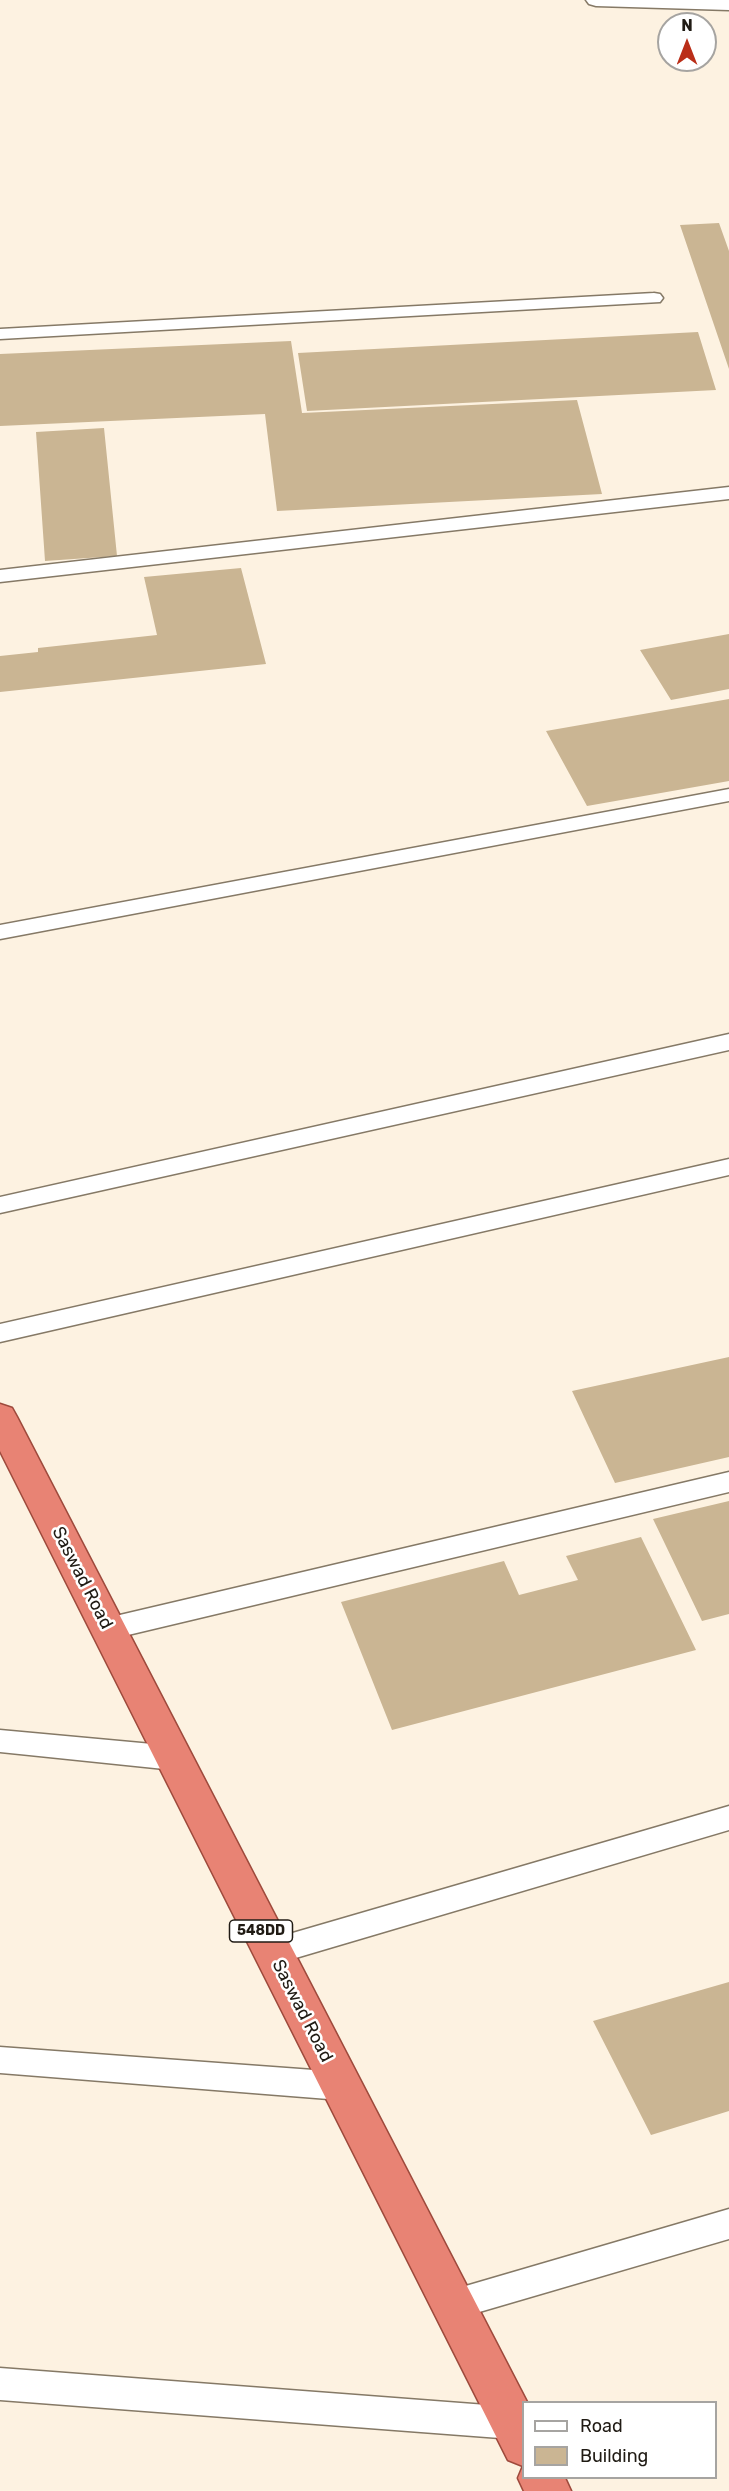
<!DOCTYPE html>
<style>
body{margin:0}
#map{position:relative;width:729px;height:2491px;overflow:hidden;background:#fdf2e1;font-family:Rubik,sans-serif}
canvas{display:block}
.legend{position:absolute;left:522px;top:2401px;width:195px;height:78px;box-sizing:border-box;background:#fff;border:2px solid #a6a4a1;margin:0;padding:8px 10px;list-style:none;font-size:18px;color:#201b14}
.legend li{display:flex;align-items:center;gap:12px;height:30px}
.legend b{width:30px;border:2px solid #a6a4a1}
.north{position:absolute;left:657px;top:12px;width:60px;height:60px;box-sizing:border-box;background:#fff;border:2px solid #a6a4a1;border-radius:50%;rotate:0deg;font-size:16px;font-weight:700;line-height:24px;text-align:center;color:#201b14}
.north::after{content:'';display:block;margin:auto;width:21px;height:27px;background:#ba2e18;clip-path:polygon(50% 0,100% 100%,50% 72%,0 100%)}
</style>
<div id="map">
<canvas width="729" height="2491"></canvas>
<ul class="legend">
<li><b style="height:8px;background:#fff"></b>Road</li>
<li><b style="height:16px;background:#cab593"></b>Building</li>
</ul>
<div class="north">N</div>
</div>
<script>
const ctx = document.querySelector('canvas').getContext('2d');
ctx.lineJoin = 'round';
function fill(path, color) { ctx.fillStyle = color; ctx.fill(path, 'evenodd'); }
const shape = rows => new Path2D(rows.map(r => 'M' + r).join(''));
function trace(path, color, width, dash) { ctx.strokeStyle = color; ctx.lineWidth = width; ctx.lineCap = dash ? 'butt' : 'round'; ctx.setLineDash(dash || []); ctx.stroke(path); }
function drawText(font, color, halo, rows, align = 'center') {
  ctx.font = font + ' Rubik,sans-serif'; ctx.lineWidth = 5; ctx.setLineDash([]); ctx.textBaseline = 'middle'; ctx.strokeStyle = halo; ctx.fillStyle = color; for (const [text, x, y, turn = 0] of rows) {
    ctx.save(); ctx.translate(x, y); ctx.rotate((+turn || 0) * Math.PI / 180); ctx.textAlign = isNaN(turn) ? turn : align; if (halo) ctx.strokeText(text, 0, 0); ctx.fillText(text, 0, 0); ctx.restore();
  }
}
fill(shape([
 [719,223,729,251,729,369,680,225],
 [698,332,716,390,307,411,298,353],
 [291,341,302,413,577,400,602,494,277,511,265,414,0,426,0,354],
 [104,428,117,556,45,561,36,432],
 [241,568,266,664,0,692,0,656,38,652,38,648,157,635,144,577],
 [729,634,729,689,671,700,640,650],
 [729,699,729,781,587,806,546,731],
 [729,1357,729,1457,615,1483,572,1391],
 [729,1501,729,1614,702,1621,653,1519],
 [641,1537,696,1650,392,1730,341,1602,504,1561,519,1595,578,1580,566,1556],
 [729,1982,729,2111,651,2135,593,2021]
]), '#cab593');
const service = shape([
 [654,293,660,294,663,298,660,302,0,339,0,329,654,293],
 [729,487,729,499,0,582,0,570,729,487],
 [729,789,729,801,0,939,0,925,729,789],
 [729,1034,729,1050,0,1213,0,1197,729,1034],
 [729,1159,729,1175,0,1342,0,1324,729,1159],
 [729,1472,729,1492,107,1640,98,1637,94,1629,98,1621,107,1618,729,1472],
 [0,1730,174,1746,184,1750,188,1758,184,1766,174,1770,0,1752,0,1730],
 [729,1806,729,1830,272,1965,262,1961,257,1952,262,1943,272,1939,729,1806],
 [0,2047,341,2072,352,2076,356,2086,352,2096,341,2100,0,2073,0,2047],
 [729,2209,729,2239,452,2320,441,2316,436,2305,441,2294,452,2290,729,2209],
 [0,2368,513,2407,524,2411,524,2435,513,2439,0,2400,0,2368]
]);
const minor = shape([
 [586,0,729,0,729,10,596,6,589,4,586,0]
]);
const trunk = shape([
 [0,1404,12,1408,17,1417,527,2402,524,2402,524,2478,565,2478,571,2491,524,2491,518,2478,523,2466,508,2460,0,1451,0,1404]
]);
trace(service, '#857966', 3);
trace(minor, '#857966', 3);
trace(trunk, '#9e4a3c', 3);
fill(service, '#fff');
fill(minor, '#fff');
fill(trunk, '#e88374');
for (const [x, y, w] of [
 [261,1931,63]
]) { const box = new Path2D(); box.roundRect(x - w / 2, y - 11, w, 22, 4.5); ctx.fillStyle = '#fff'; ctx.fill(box); trace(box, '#201b14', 1.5); }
drawText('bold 14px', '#201b14', null, [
 ["548DD",261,1931]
]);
drawText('18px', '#201b14', '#fff', [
 ["Saswad Road",82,1578,63],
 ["Saswad Road",302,2011,63]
]);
</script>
